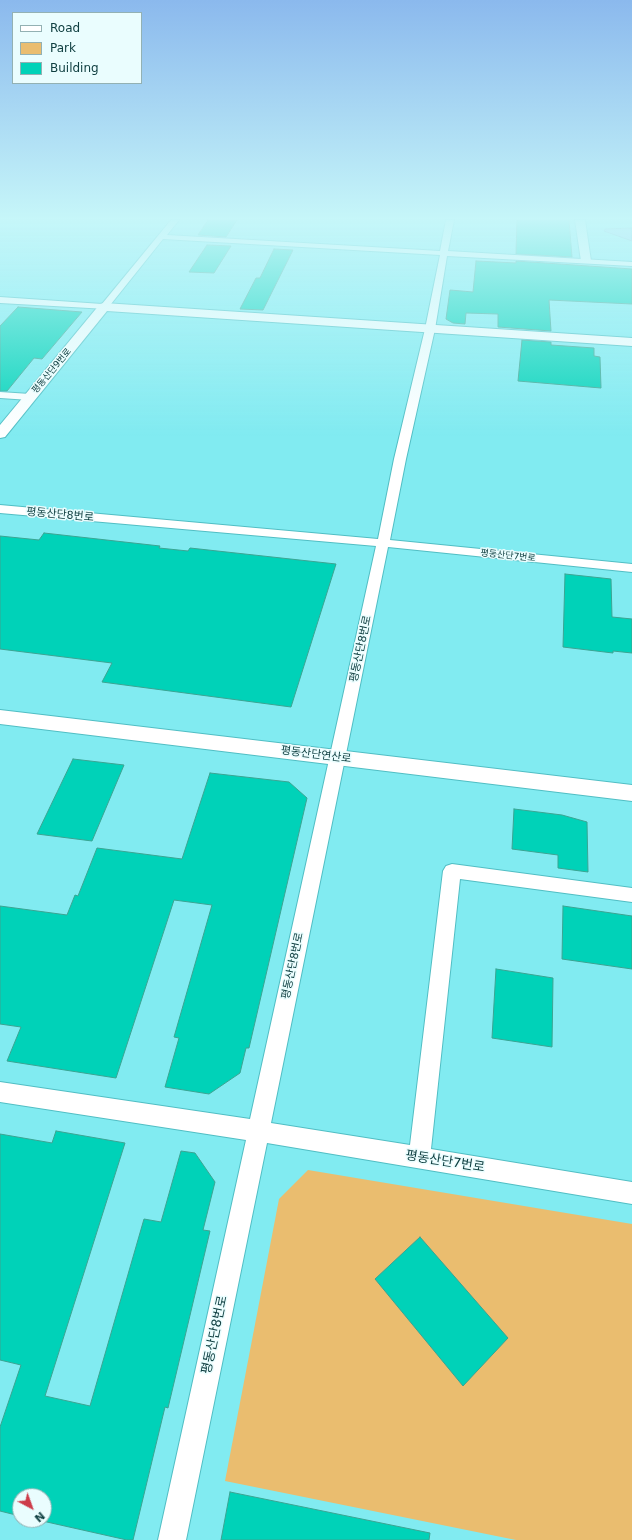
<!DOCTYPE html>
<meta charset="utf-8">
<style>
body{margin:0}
#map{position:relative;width:632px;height:1540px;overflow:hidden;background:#81ebf1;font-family:"DejaVu Sans",sans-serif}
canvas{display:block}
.legend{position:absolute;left:12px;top:12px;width:130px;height:72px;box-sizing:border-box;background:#eafdfe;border:1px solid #93b1b3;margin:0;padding:5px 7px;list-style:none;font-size:12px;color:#114042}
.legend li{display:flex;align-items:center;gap:8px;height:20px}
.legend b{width:20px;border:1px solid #93b1b3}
.north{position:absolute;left:12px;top:1488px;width:40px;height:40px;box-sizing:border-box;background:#eafdfe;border:1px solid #93b1b3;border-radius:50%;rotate:139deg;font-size:11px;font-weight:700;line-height:16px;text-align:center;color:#114042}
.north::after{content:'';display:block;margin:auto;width:14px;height:18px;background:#cd3c4a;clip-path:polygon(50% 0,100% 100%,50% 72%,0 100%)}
</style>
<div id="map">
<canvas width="632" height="1540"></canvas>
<ul class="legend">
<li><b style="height:5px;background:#fff"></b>Road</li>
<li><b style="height:11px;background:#eabd6f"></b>Park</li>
<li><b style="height:11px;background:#00d2b8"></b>Building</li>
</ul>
<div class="north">N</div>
</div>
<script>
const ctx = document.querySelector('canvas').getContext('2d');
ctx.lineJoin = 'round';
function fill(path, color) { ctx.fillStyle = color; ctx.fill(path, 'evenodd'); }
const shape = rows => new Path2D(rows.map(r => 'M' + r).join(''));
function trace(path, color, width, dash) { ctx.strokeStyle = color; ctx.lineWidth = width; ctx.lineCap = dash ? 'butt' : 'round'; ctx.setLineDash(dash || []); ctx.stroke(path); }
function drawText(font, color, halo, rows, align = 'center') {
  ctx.font = font + ' "DejaVu Sans","Noto Sans KR",sans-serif'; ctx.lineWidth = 3; ctx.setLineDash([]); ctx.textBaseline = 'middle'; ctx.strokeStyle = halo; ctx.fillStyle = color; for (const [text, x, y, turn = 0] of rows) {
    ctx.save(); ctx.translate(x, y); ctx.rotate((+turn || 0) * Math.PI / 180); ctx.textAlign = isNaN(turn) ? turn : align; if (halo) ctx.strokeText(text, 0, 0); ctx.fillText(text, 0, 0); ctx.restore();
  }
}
fill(shape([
 [308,1170,632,1224,632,1540,516,1540,225,1481,279,1199]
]), '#eabd6f');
const water = shape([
 [632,228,632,241,604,231,605,229,632,228]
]);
fill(water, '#9fc0f5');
trace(water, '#749abf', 1);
const building = shape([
 [208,220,237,220,226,237,198,235,208,220],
 [517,220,569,220,572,257,516,254,517,220],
 [207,245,231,246,214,273,189,272,207,245],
 [274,249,293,250,263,310,240,309,256,278,260,278,274,249],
 [476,261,516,263,516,261,632,269,632,304,549,300,551,331,498,327,498,314,466,313,465,324,453,323,446,319,450,290,473,292,476,261],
 [18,307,82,312,42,359,34,358,7,391,0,391,0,326,18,307],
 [522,340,551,342,551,345,594,348,594,356,600,357,601,388,518,381,522,340],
 [44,533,160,546,159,548,188,551,190,548,336,564,291,707,102,682,112,663,0,649,0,536,39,540,44,533],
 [565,574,611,579,612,617,632,619,632,653,613,651,613,653,563,647,565,574],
 [73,759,124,765,92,841,37,834,73,759],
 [210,773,289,782,307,798,249,1048,246,1048,240,1073,209,1094,165,1087,179,1038,174,1037,212,905,174,900,116,1078,7,1061,21,1027,0,1024,0,906,67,915,75,895,78,896,97,848,182,859,210,773],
 [514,809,562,815,587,822,588,872,558,868,558,855,512,849,514,809],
 [563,906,632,916,632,969,562,959,563,906],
 [496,969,553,978,552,1047,492,1038,496,969],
 [56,1131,125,1143,45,1396,90,1406,144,1219,161,1222,181,1151,195,1153,215,1182,203,1230,210,1231,168,1408,165,1407,133,1540,127,1540,38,1520,44,1520,44,1496,20,1496,20,1516,0,1511,0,1427,21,1365,0,1360,0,1134,52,1143,56,1131],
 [420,1237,508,1338,463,1386,375,1279,420,1237],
 [230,1492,430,1533,429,1540,221,1540,230,1492]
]);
fill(building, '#00d2b8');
trace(building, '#3ba492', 1);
const street = shape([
 [171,220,179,220,167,235,440,251,446,220,454,220,448,251,632,262,632,266,447,256,435,329,406,459,390,540,632,564,632,572,388,547,271,1123,410,1145,443,871,446,866,452,864,632,888,632,902,460,879,431,1149,632,1182,632,1204,267,1143,186,1540,158,1540,246,1140,0,1102,0,1082,250,1119,376,546,0,513,0,505,378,539,394,459,425,329,440,255,163,239,107,309,0,303,0,297,102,304,171,220],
 [0,392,30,394,35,397,30,400,0,398,0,392]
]);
const secondary = shape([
 [575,220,585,220,591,261,590,263,582,263,581,261,575,220],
 [104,303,632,338,632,346,107,311,5,437,0,438,0,425,100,304,104,303],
 [0,710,632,785,632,801,0,724,0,710]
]);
trace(street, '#51bec4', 2);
trace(secondary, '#51bec4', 2);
fill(street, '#fff');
fill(secondary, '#fff');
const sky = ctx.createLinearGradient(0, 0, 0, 436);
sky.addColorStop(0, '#8bb9ed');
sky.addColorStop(0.5, '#c6f6f9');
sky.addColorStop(1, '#c6f6f900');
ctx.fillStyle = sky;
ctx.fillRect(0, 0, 632, 436);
drawText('9px', '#114042', '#eafdfe', [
 ["평동산단9번로",52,371,-50],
 ["평동산단7번로",508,556,6]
]);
drawText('11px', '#114042', '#eafdfe', [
 ["평동산단8번로",60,515,5],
 ["평동산단8번로",361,649,-78],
 ["평동산단연산로",316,755,7],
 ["평동산단8번로",293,966,-78]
]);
drawText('13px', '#114042', '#eafdfe', [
 ["평동산단7번로",445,1162,9],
 ["평동산단8번로",215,1335,-78]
]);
</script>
